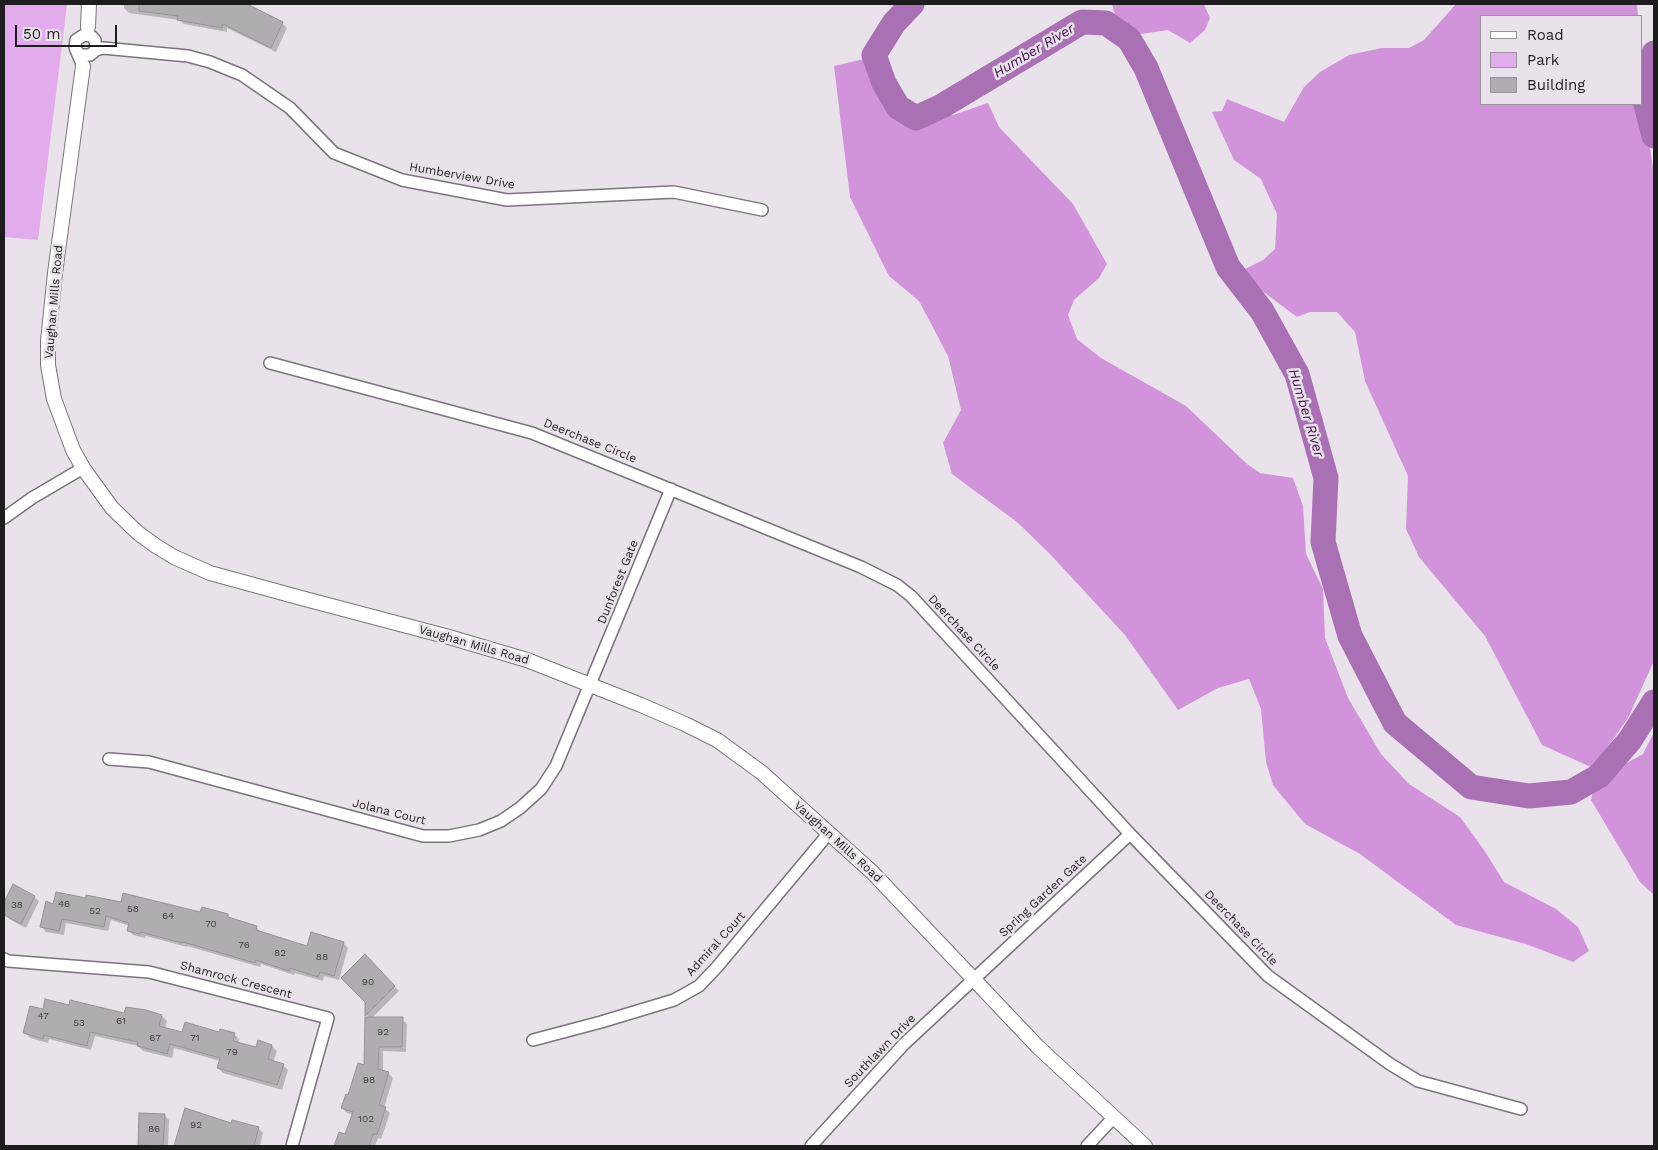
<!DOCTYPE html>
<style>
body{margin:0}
#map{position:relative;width:1658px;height:1150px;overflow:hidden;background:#e9e2ea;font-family:"Work Sans",sans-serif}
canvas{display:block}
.frame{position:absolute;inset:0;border:5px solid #1f1c1f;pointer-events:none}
.legend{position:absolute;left:1480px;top:15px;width:162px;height:90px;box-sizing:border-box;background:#e9e2ea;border:1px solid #989399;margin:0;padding:6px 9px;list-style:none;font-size:15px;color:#1f1c1f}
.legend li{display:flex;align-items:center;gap:10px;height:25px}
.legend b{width:25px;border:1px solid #989399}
.scale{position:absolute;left:15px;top:25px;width:102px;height:22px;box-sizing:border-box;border:2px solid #1f1c1f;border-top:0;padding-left:6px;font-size:15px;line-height:18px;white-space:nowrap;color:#1f1c1f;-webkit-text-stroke:4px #e9e2ea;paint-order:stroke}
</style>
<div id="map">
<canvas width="1658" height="1150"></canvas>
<div class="frame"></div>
<ul class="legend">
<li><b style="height:6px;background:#fff"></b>Road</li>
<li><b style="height:14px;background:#e2abec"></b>Park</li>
<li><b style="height:14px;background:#b1abb2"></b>Building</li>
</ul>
<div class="scale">50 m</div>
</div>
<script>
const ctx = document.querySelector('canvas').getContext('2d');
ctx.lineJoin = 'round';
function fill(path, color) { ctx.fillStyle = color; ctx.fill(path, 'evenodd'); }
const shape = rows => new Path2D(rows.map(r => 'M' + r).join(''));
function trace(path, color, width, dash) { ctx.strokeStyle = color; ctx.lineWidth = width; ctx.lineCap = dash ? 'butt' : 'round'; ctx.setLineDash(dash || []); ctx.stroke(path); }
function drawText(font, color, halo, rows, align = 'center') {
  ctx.font = font + ' "Work Sans",sans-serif'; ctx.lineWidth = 5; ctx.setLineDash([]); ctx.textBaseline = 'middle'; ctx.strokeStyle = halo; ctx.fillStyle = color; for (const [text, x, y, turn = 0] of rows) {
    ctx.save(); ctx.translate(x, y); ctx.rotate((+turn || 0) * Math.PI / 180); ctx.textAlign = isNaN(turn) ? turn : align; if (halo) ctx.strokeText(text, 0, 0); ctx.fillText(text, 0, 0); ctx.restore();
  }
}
fill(shape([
 [4,4,67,4,38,240,4,237]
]), '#e2abec');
fill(shape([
 [1112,4,1204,4,1210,18,1205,30,1190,43,1168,30,1141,34,1126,30,1114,12],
 [1456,4,1637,4,1638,16,1482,16,1482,104,1642,104,1642,74,1643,96,1654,177,1654,661,1628,718,1593,768,1542,745,1485,636,1419,557,1406,529,1408,476,1365,381,1355,332,1337,312,1310,312,1297,317,1257,287,1243,270,1263,260,1275,249,1277,214,1261,179,1234,160,1212,112,1222,111,1227,99,1284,122,1304,87,1320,72,1349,55,1382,48,1409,48,1424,40],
 [881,55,883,98,899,114,953,115,988,103,999,127,1073,204,1107,264,1099,278,1074,300,1068,315,1077,339,1101,358,1186,406,1247,464,1260,473,1293,478,1303,506,1306,554,1323,589,1325,638,1348,698,1381,754,1409,784,1460,817,1484,850,1504,882,1556,909,1578,927,1589,951,1573,962,1526,944,1456,925,1360,854,1305,824,1273,785,1266,762,1261,709,1249,679,1218,688,1178,710,1125,635,1049,553,1017,522,952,474,943,443,961,410,948,356,919,301,889,276,850,197,834,66],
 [1654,732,1654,895,1640,882,1591,800,1596,780,1643,754]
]), '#d194db');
fill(shape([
 [124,4,245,4,282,23,287,28,276,52,227,28,227,32,184,24,179,20,129,13,124,8],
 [13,886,34,897,39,901,26,928,11,920,6,915,8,911,4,905],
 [87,900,228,915,232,920,256,927,261,932,308,948,343,943,348,948,339,980,324,976,323,981,295,973,294,975,261,964,260,967,187,946,187,947,146,936,145,938,133,935,128,930,130,926,111,920,108,931,66,923,64,935,46,932,42,927,54,906],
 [365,956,399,991,372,1018,402,1019,407,1024,406,1052,383,1051,383,1071,388,1073,393,1078,384,1108,390,1113,381,1139,378,1138,375,1146,336,1146,340,1134,346,1136,353,1115,347,1113,342,1108,365,1066,369,1018,366,1015],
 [70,1006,125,1015,162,1016,167,1021,165,1029,182,1034,234,1034,239,1039,238,1043,257,1049,272,1046,277,1051,273,1062,283,1065,288,1070,282,1090,223,1073,218,1068,220,1061,174,1048,172,1058,143,1051,138,1046,95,1036,91,1050,49,1039,48,1043,30,1038,25,1033,44,1011],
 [164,1115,169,1120,168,1146,141,1146,139,1144],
 [232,1124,258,1128,263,1133,260,1146,175,1146]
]), '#0003');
trace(shape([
 [912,4,894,23,874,55,884,83,898,107,916,118,942,106,1082,22,1106,23,1129,39,1146,68,1228,267,1262,311,1297,374,1326,478,1323,542,1350,636,1395,723,1471,787,1529,796,1571,792,1599,776,1630,740,1654,702],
 [1654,53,1644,97,1654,136]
]), '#aa70b4', 25);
const building = shape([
 [139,4,247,4,283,22,271,48,223,24,222,28,177,20,178,16,139,11,139,4],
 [13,884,35,896,21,924,4,915,4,902,13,884],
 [56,892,86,898,86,895,121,902,123,893,200,912,202,907,228,914,228,917,257,926,256,930,307,946,311,932,344,942,334,976,320,972,318,977,290,968,289,971,256,960,255,963,183,942,182,943,141,932,140,934,127,931,129,923,106,916,104,927,62,919,59,931,40,927,46,901,53,904,56,892],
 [365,954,395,986,365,1016,365,1002,341,978,365,954],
 [45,999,69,1005,70,1000,124,1013,126,1007,146,1010,162,1015,159,1026,182,1032,185,1022,219,1032,220,1029,235,1033,233,1041,256,1047,258,1040,272,1045,268,1059,284,1064,277,1085,217,1068,220,1058,170,1044,167,1054,137,1046,138,1042,90,1032,87,1046,44,1035,43,1039,23,1033,30,1006,43,1009,45,999],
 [365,1017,403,1017,402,1047,379,1047,378,1069,389,1072,379,1105,386,1107,377,1135,373,1134,369,1146,334,1146,339,1132,345,1134,353,1112,341,1108,346,1094,348,1095,358,1063,364,1065,365,1017],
 [185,1108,231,1123,232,1120,259,1127,254,1146,174,1146,185,1108],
 [139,1113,165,1114,163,1146,138,1145,139,1113]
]);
fill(building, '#b1abb2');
trace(building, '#979198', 1);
const minor = shape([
 [76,50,80,55,90,55,96,50,95,40,91,36,84,35,76,40,75,47,76,50,83,66],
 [96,50,103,48,188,56,210,62,242,75,290,108,334,153,402,180,507,200,674,192,762,210],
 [270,363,532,433,861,567,897,585,911,596,1130,834,1268,976,1390,1064,1418,1081,1521,1109],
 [4,518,32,498,83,468],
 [109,759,149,762,423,836,449,836,479,830,501,821,520,808,541,789,556,766,671,489],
 [4,959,8,961,149,972,328,1018,292,1146],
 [533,1040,601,1022,674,1000,699,986,717,967,829,833],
 [811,1146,904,1044,1130,834],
 [1087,1146,1114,1117]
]);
const tertiary = shape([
 [88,27,89,4],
 [83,66,55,273,48,341,48,365,54,399,73,450,83,468,112,508,138,533,156,546,174,557,210,573,305,599,449,637,527,660,641,705,685,724,717,740,761,772,872,872,1038,1047,1145,1146]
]);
trace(minor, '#7a747b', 14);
trace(tertiary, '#7a747b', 16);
trace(minor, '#fff', 11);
trace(tertiary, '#fff', 14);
drawText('10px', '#444044', null, [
 ["46",64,904],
 ["38",17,905],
 ["58",133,909],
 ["52",95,911],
 ["64",168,916],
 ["70",211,924],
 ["76",244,945],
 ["82",280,953],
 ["88",322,957],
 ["90",368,982],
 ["47",43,1016],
 ["61",121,1021],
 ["53",79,1023],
 ["92",383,1032],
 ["67",155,1038],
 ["71",195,1038],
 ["79",232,1052],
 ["98",369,1080],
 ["102",366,1119],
 ["92",196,1125],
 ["86",154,1129]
]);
drawText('12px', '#1f1c1f', '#e9e2ea', [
 ["Humberview Drive",462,176,10],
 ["Vaughan Mills Road",54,302,-85],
 ["Deerchase Circle",590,441,22],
 ["Dunforest Gate",618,582,-68],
 ["Deerchase Circle",964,633,47],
 ["Vaughan Mills Road",474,645,16],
 ["Jolana Court",389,812,14],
 ["Vaughan Mills Road",838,842,42],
 ["Spring Garden Gate",1043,896,-43],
 ["Deerchase Circle",1241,928,46],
 ["Admiral Court",716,944,-48],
 ["Shamrock Crescent",236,980,15],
 ["Southlawn Drive",880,1051,-46]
]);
drawText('italic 14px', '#430b4d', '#e9e2ea', [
 ["Humber River",1034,51,-31],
 ["Humber River",1306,413,73]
]);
</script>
